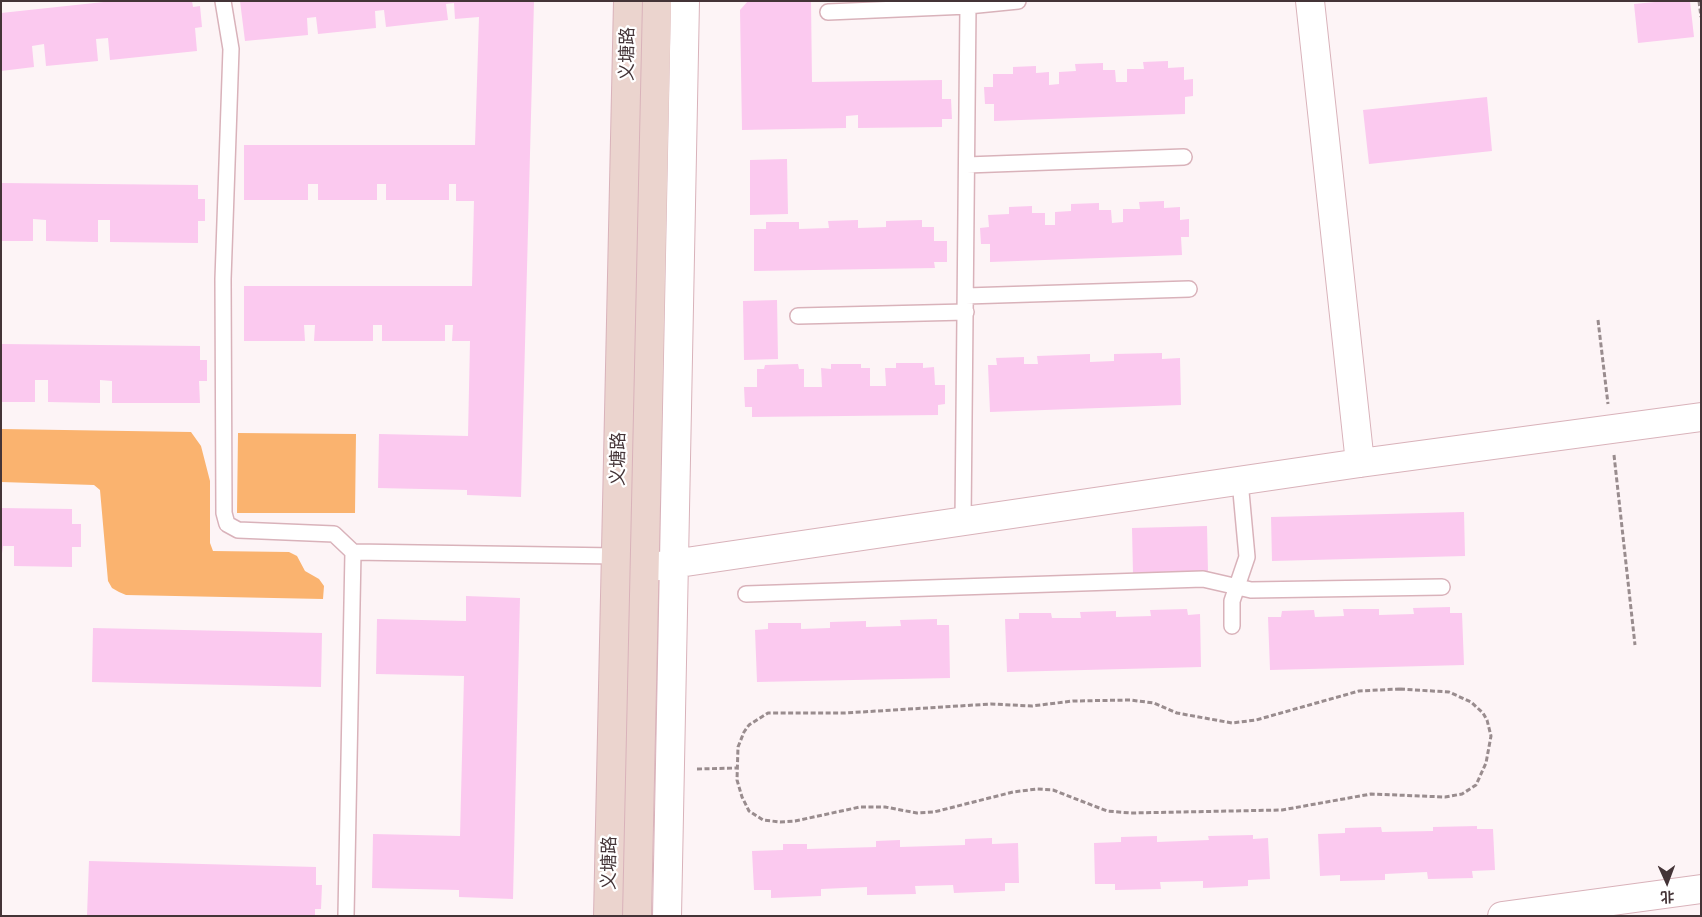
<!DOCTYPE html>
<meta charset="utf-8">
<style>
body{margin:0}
#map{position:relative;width:1702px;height:917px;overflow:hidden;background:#fdf4f6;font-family:Commissioner,"Noto Sans SC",sans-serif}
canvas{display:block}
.frame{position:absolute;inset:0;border:2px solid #443437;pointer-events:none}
.north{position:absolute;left:1642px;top:857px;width:50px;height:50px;-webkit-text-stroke:4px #fff;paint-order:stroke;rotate:178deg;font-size:14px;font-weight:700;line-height:20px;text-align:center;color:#443437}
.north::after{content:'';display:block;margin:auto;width:18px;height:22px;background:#443437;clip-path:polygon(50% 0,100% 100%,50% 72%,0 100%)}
</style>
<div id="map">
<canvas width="1702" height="917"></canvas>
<div class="frame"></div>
<div class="north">北</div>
</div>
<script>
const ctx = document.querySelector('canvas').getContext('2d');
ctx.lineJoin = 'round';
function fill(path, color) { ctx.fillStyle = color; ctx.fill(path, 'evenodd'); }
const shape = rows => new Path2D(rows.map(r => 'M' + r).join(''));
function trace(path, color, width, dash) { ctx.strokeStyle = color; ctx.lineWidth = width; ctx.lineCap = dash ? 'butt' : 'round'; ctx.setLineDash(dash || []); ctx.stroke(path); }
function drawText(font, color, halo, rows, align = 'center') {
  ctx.font = font + ' Commissioner,"Noto Sans SC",sans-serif'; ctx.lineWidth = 4.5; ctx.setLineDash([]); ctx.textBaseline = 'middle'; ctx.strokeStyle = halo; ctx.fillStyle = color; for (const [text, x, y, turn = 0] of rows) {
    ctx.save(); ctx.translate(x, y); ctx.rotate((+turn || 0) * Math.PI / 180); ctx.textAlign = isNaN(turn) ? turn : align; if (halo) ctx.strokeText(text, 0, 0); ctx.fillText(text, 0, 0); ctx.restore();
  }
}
fill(shape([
 [1,429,191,432,201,446,210,481,210,543,213,551,289,552,297,556,305,571,319,579,324,586,323,599,126,595,119,592,112,588,108,581,100,490,94,485,1,482],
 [238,433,356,434,355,513,237,513]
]), '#fab36f');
fill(shape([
 [113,1,192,1,193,7,200,6,202,27,195,28,197,51,110,60,108,38,96,39,98,61,46,66,44,44,32,46,34,67,1,71,1,13],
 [240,1,534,1,521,497,467,495,467,490,378,488,379,434,468,436,470,341,452,341,453,325,445,325,445,341,382,341,382,325,373,325,373,341,314,341,315,325,304,325,305,341,244,341,244,286,472,286,474,201,456,201,456,184,449,184,449,200,386,200,386,184,377,184,377,200,318,200,318,184,308,184,308,200,244,200,244,145,475,145,479,17,455,19,454,3,446,4,448,20,386,27,384,10,375,11,376,28,318,34,316,17,307,18,308,35,245,41],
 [748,1,811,1,812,82,942,80,942,99,951,99,952,119,942,119,942,127,858,128,858,115,846,116,846,128,742,130,740,10],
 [1665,1,1690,1,1694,37,1638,43,1634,4],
 [1168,61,1168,68,1184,67,1184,80,1193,79,1193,96,1185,97,1185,114,994,121,994,104,985,104,984,87,993,87,993,74,1013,74,1013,67,1036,66,1036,73,1049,72,1049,85,1059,84,1059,72,1076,71,1075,64,1103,63,1103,70,1115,70,1116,82,1127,82,1127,69,1144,69,1143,62],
 [1487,97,1492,151,1369,164,1363,110],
 [787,159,788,214,750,215,750,160],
 [1,183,198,185,198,199,205,199,205,221,198,221,198,243,110,242,110,220,98,220,98,242,46,241,46,220,33,219,33,241,1,241],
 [1164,201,1164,208,1180,207,1180,220,1189,219,1189,237,1181,237,1182,255,990,262,990,244,981,244,980,228,989,227,988,215,1009,214,1009,207,1032,206,1032,213,1045,213,1045,225,1055,225,1055,212,1071,211,1071,204,1099,203,1099,210,1111,210,1112,223,1123,222,1123,209,1140,209,1139,202],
 [858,220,858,228,886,227,886,221,922,220,922,227,934,227,934,241,947,241,947,262,934,262,935,268,754,271,754,229,766,229,766,222,799,222,799,229,829,228,828,221],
 [777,300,778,359,744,360,743,301],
 [1,344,200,346,200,360,207,360,207,381,199,381,200,403,112,403,112,381,100,380,100,403,48,402,48,380,35,380,35,402,1,402],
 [1162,353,1162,359,1180,358,1181,405,990,412,988,365,997,365,996,358,1024,357,1024,364,1038,364,1037,356,1090,354,1090,362,1114,361,1114,354],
 [896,363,923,363,923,368,934,367,935,385,945,385,945,404,938,405,938,415,752,417,752,407,745,407,744,387,757,387,757,369,764,369,765,365,798,364,799,369,804,369,804,387,822,387,821,368,831,369,831,364,861,364,861,368,870,368,870,386,886,386,885,368,896,368],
 [1,508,72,509,72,524,81,524,81,547,72,547,72,567,14,566,14,546,3,546,1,561],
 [1464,512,1465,556,1272,561,1271,517],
 [1207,526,1208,572,1133,574,1132,528],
 [466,596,520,598,513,899,459,897,459,890,372,888,373,834,460,836,464,676,376,674,377,619,466,621],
 [1450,607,1450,613,1462,613,1464,665,1270,670,1268,617,1281,617,1282,611,1314,610,1315,617,1344,616,1343,609,1379,609,1379,615,1414,614,1413,608],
 [1187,609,1188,615,1200,614,1201,667,1007,672,1005,619,1019,619,1019,613,1051,613,1052,618,1081,618,1080,612,1116,611,1116,617,1151,616,1150,610],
 [937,619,937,625,949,625,950,678,757,682,755,630,768,629,768,623,801,623,801,629,830,628,830,622,866,621,866,627,901,626,900,620],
 [93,628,322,633,321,687,92,682],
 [1477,826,1477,829,1493,829,1495,870,1472,871,1473,878,1428,879,1427,872,1385,874,1385,880,1340,881,1340,875,1320,876,1318,834,1345,833,1345,828,1381,827,1382,832,1433,831,1433,827],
 [1253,835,1253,839,1268,838,1270,879,1248,880,1248,886,1203,888,1203,881,1160,882,1161,889,1115,890,1115,884,1095,884,1094,843,1121,842,1121,837,1157,836,1157,842,1209,840,1208,836],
 [992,838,992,844,1018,843,1019,883,1005,883,1005,891,954,893,953,885,915,886,916,894,867,895,867,887,821,889,821,896,771,898,771,890,754,890,752,851,783,850,783,844,807,844,807,849,876,847,876,841,900,840,900,847,965,845,965,839],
 [89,861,316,867,316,885,322,885,321,909,315,909,315,916,87,916]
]), '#fbc9ef');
const service = shape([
 [223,1,231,49,223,279,224,513,227,524,238,530,334,534,353,552],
 [828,12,968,6],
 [967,165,1184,157],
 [966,296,1189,289],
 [798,316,966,312],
 [963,521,968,6,1018,1],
 [746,594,1203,579,1251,590,1442,587],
 [1232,626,1232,601,1247,557,1240,481],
 [346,915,353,552,616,556]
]);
const minor = shape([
 [1310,1,1360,463],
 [645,568,1360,463,1701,417],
 [667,916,685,1],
 [1502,916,1701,889]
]);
const secondary = shape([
 [608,916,628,1],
 [637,916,657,1]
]);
trace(service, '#d9b2ba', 18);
trace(minor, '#d9b2ba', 30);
trace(secondary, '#d9b2ba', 30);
trace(shape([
 [1699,1,1701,17],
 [1598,320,1608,404],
 [1614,455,1635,645],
 [1400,689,1449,692,1471,702,1483,713,1487,720,1491,736,1486,763,1476,785,1462,794,1445,797,1371,794,1282,810,1131,813,1107,811,1053,790,1037,789,1013,792,934,812,917,813,885,807,860,807,795,821,780,822,763,820,749,811,742,797,737,780,738,747,744,732,749,725,768,713,845,713,991,704,1032,706,1073,701,1130,700,1154,703,1177,713,1232,723,1256,720,1359,691,1400,689],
 [697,769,737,768]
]), '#998c8e', 3, [5, 2.5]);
trace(service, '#fff', 15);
trace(minor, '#fff', 28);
trace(secondary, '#ebd4ce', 28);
drawText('18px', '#443437', '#fff', [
 ["义塘路",627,54,-89],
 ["义塘路",618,459,-89],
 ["义塘路",609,863,-89]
]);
</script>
